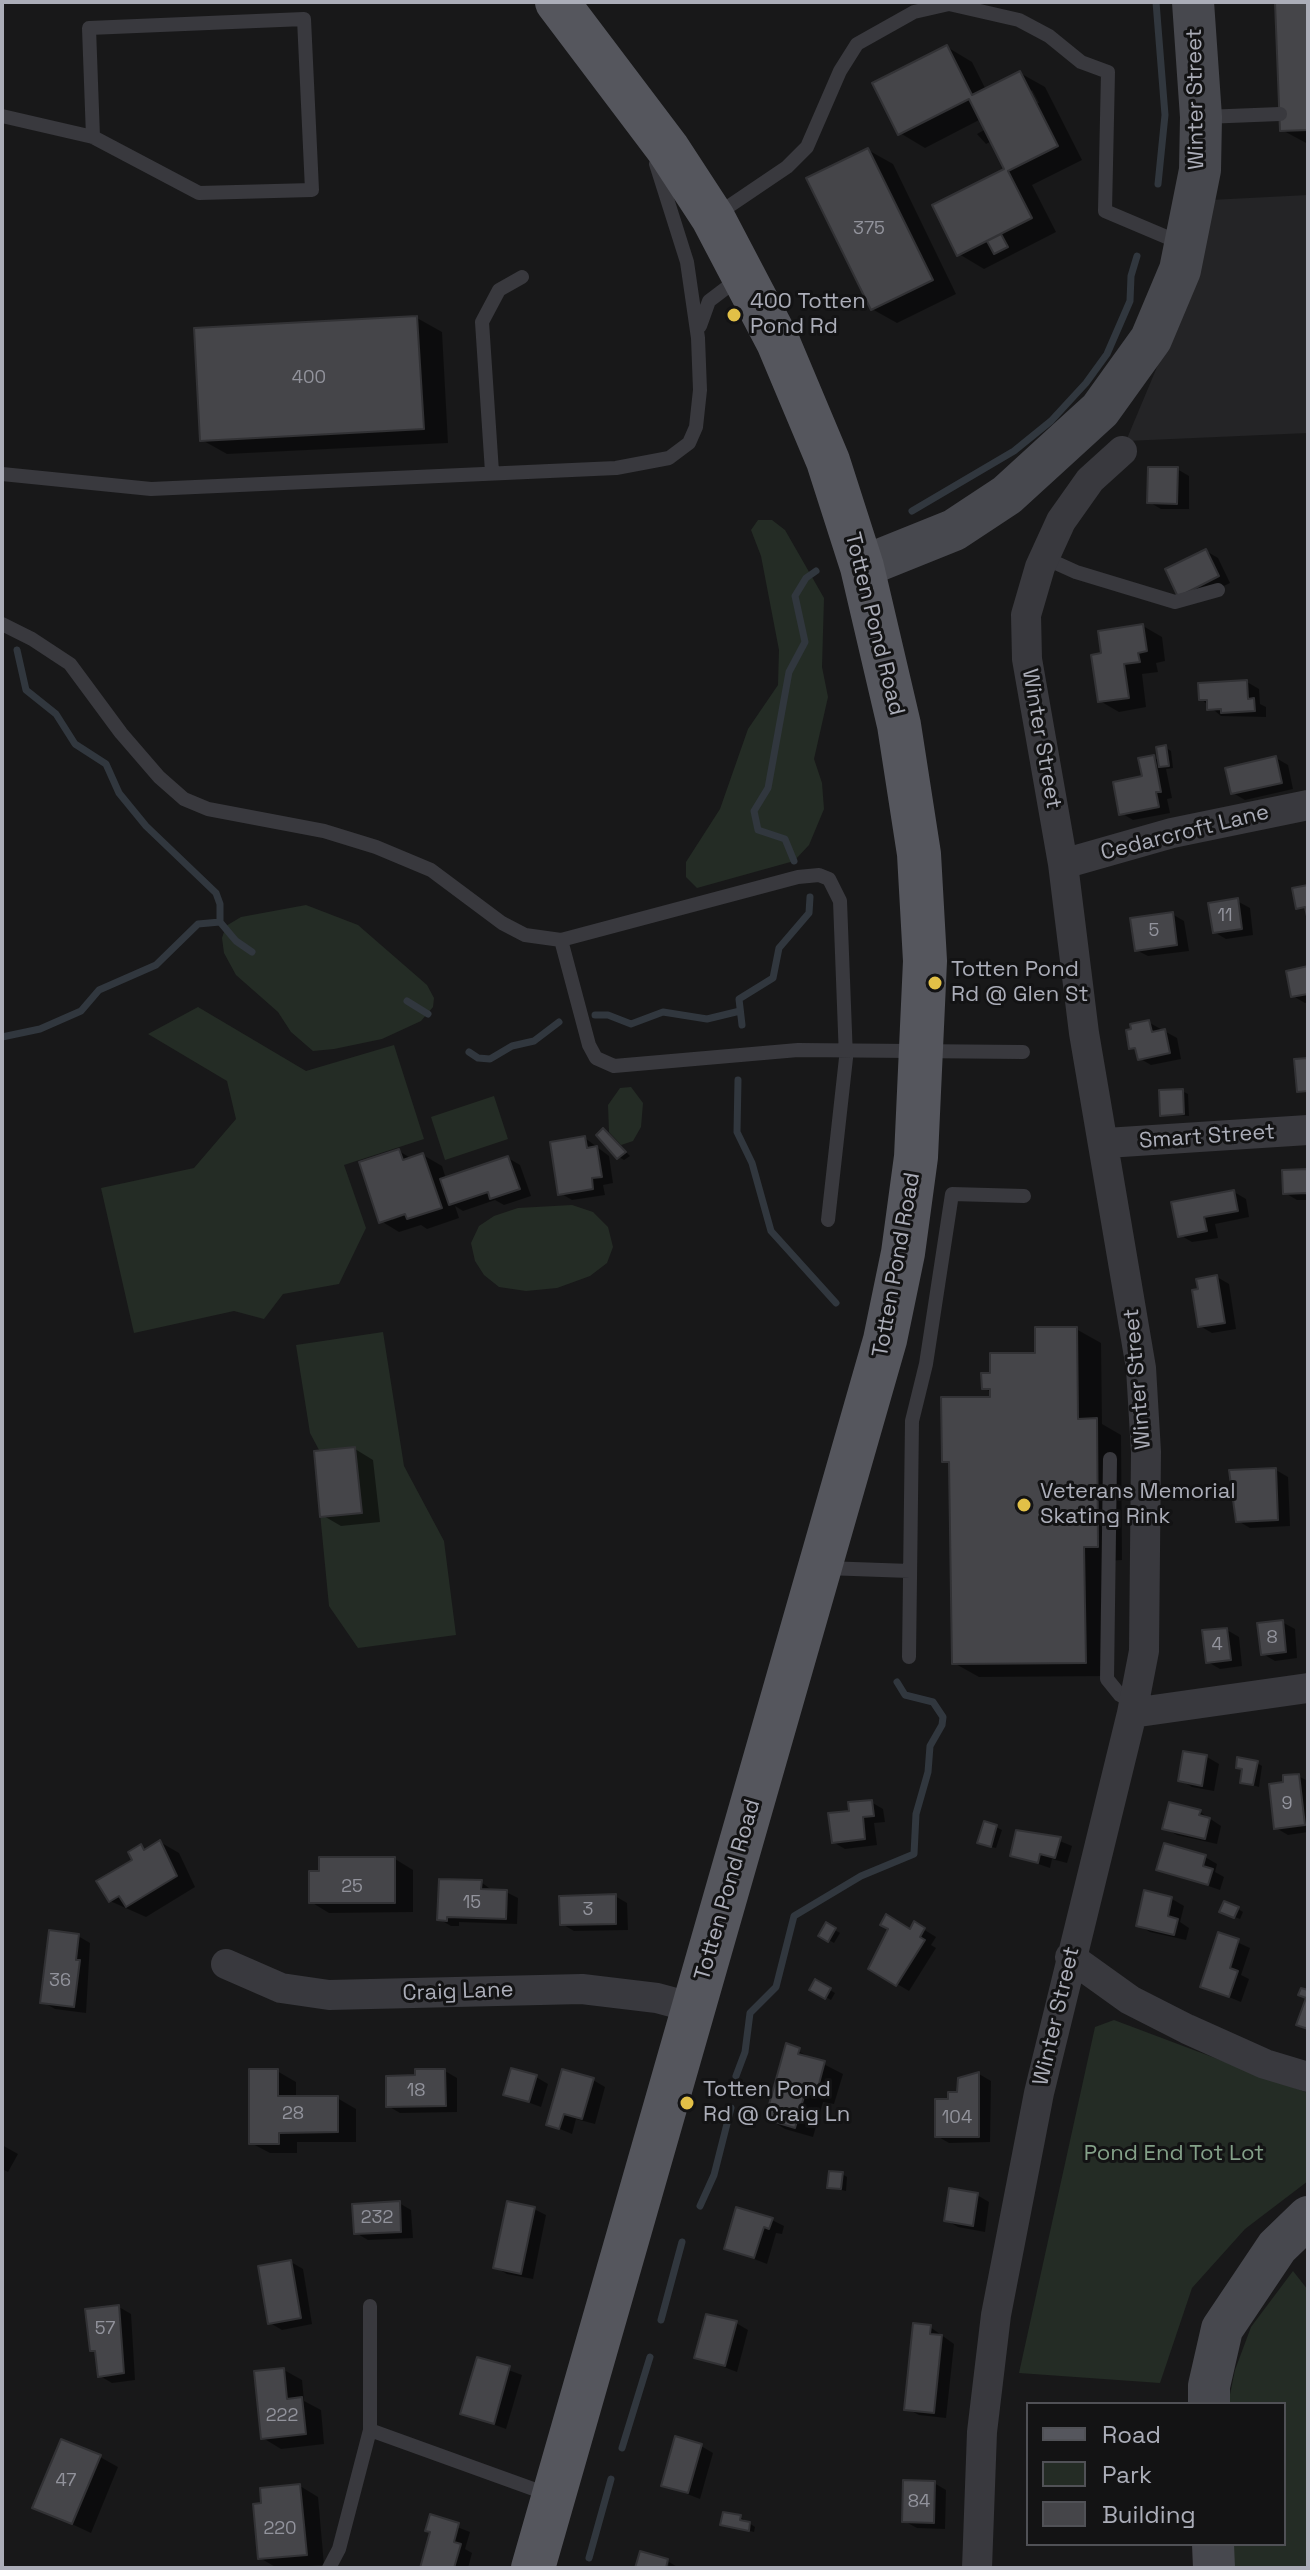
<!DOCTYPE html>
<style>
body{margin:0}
#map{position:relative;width:1310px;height:2570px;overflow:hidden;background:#181819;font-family:"Space Grotesk",sans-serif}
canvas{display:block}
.frame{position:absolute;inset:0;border:4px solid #abadb8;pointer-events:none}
.legend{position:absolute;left:1026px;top:2402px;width:260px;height:144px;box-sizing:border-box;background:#131314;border:2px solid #505156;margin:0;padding:10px 14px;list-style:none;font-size:24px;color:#abadb8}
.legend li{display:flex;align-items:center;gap:16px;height:40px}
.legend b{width:40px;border:2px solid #505156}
</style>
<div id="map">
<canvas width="1310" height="2570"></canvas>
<div class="frame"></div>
<ul class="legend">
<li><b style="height:10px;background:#55565d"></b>Road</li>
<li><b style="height:22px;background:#242c25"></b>Park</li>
<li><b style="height:22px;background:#454549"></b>Building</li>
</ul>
</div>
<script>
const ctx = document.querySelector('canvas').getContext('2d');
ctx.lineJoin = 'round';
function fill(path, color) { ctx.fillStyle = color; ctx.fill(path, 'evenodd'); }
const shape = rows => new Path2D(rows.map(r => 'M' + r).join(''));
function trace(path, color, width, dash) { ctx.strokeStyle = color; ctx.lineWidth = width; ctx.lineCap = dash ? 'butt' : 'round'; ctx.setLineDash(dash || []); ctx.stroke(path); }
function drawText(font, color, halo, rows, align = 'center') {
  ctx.font = font + ' "Space Grotesk",sans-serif'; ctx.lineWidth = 6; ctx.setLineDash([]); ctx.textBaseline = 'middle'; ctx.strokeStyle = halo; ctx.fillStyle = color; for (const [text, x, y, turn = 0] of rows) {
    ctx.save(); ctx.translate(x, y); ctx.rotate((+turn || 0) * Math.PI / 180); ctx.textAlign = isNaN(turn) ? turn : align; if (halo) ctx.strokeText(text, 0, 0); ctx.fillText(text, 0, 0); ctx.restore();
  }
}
fill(shape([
 [1308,195,1308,433,1126,441,1178,317,1210,200]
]), '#242426');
fill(shape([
 [758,520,772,520,785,530,824,598,822,667,828,697,814,759,822,783,824,809,809,845,794,861,697,888,686,877,686,862,720,809,748,729,778,685,779,650,761,556,751,530],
 [306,905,358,925,427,985,434,998,433,1007,421,1021,382,1039,334,1049,313,1051,291,1032,278,1012,236,975,224,953,222,938,226,926,241,917],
 [198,1007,306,1071,394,1045,424,1139,344,1165,366,1228,339,1284,283,1294,264,1319,234,1311,134,1333,101,1188,194,1168,236,1119,227,1081,148,1034],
 [631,1087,643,1103,641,1127,633,1141,621,1145,609,1132,608,1105,620,1088],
 [494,1096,508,1139,445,1160,431,1117],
 [572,1205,593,1212,608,1227,613,1247,607,1263,590,1276,557,1288,526,1291,499,1287,484,1275,475,1261,471,1243,479,1226,494,1216,518,1208],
 [383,1332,404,1466,444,1541,456,1635,358,1648,329,1606,314,1451,319,1450,310,1433,296,1345],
 [1114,2020,1308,2093,1308,2181,1245,2229,1192,2288,1160,2383,1019,2373,1095,2027],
 [1293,2271,1308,2290,1308,2568,1234,2568,1234,2544,1284,2544,1284,2404,1228,2404,1235,2370,1251,2327]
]), '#242c25');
fill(shape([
 [1277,2,1308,2,1308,144,1282,130],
 [947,47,972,62,986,90,1020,73,1045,87,1082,160,1032,185,1056,232,984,269,959,254,1007,170,992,141,986,144,977,134,986,129,981,119,925,148,900,133],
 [1032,90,1039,103,1034,103,1029,93],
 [868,150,893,164,956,294,897,323,872,309],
 [417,318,442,332,448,443,227,454,202,440],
 [1177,469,1189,476,1189,509,1161,509,1149,502],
 [1206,551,1218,558,1230,583,1191,602,1179,595],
 [1143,626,1162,637,1165,661,1156,663,1158,672,1142,674,1146,707,1119,712,1100,701,1103,655],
 [1247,682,1259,689,1260,704,1266,707,1266,717,1221,716,1201,699],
 [1165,747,1171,751,1173,768,1166,769,1172,798,1167,799,1170,813,1133,820,1121,813,1153,757,1160,761],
 [1276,758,1288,765,1293,789,1245,800,1233,793],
 [1237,901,1250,908,1253,935,1226,939,1214,932],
 [1172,914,1184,921,1189,951,1148,956,1136,950],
 [1308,969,1308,1002,1305,1003,1293,996],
 [1148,1022,1177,1038,1181,1059,1151,1065,1139,1058,1138,1051,1131,1047],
 [1182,1091,1188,1094,1189,1116,1162,1114],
 [604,1130,630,1156,624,1160,619,1157],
 [585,1138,609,1156,613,1183,603,1185,605,1195,572,1200,560,1193],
 [399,1151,412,1159,423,1155,442,1166,446,1179,508,1158,520,1165,531,1196,504,1205,495,1200,463,1211,455,1206,459,1218,427,1229,421,1225,399,1232,381,1221],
 [414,1209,415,1212,392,1220,392,1216],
 [1308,1171,1308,1200,1297,1200,1285,1193],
 [1234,1192,1246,1199,1249,1217,1215,1224,1218,1238,1192,1242,1180,1235],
 [1217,1277,1229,1284,1236,1329,1212,1333,1200,1326],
 [1076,1329,1101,1343,1102,1424,1121,1435,1122,1560,1108,1561,1110,1676,979,1677,954,1663,951,1465,944,1461,992,1399,992,1393,984,1388,992,1375,1037,1355],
 [355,1449,373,1460,380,1522,341,1526,322,1515],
 [1276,1470,1288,1477,1290,1526,1250,1528,1238,1521],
 [1282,1622,1295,1629,1297,1658,1275,1661,1263,1654],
 [1227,1630,1239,1637,1242,1666,1220,1669,1208,1662],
 [1207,1757,1219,1764,1214,1791,1192,1787,1180,1780],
 [1257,1763,1262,1766,1259,1787,1242,1782,1244,1771,1238,1767],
 [1298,1776,1308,1781,1308,1832,1288,1835,1276,1828,1286,1784],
 [871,1802,883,1809,885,1822,874,1823,877,1845,845,1849,833,1842],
 [1200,1812,1221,1826,1217,1844,1177,1835,1165,1828],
 [996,1827,1002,1830,996,1848,984,1845],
 [1040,1833,1072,1846,1067,1863,1052,1859,1050,1868,1012,1855,1039,1838],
 [160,1842,179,1853,195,1887,146,1917,110,1901,141,1847,147,1850],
 [1205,1857,1217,1864,1215,1872,1224,1877,1220,1890,1159,1869],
 [395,1859,413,1870,413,1912,329,1913,311,1902],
 [481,1882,493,1891,506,1892,518,1898,517,1924,459,1922,459,1926,451,1926,439,1919],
 [615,1896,627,1903,628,1930,574,1931,562,1924],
 [1172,1899,1184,1906,1180,1922,1189,1928,1186,1940,1150,1932,1138,1925],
 [1238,1909,1243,1912,1240,1919,1227,1914],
 [915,1924,936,1937,931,1945,936,1948,909,1991,870,1968],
 [826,1925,840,1933,834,1943,821,1935],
 [1219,1934,1250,1948,1241,1975,1249,1979,1241,2002,1202,1986],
 [78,1936,90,1943,86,2013,55,2009,43,2002],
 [816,1982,835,1993,831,2000,812,1989],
 [788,2046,843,2074,834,2104,823,2102,813,2137,785,2129,767,2118],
 [277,2071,296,2082,296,2098,337,2098,356,2109,356,2142,297,2142,297,2153,270,2153,251,2143],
 [445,2071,457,2078,457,2112,400,2113,388,2106,417,2077],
 [979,2074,991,2081,990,2142,949,2143,937,2136,950,2101],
 [536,2077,548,2084,541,2107,506,2094],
 [593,2080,605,2087,595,2124,576,2119,572,2134,548,2124],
 [2,2145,18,2154,8,2172,2,2169],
 [842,2174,847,2177,846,2191,829,2187],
 [977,2195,989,2202,985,2232,958,2227,946,2220],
 [399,2203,411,2210,413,2238,368,2240,356,2233],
 [534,2209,546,2215,533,2279,507,2274,495,2267],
 [772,2220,784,2226,782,2234,776,2233,767,2264,726,2248],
 [291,2262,303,2269,312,2324,282,2330,270,2323],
 [119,2307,131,2314,135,2380,112,2383,100,2376,97,2353,92,2350],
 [736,2323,748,2330,737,2372,697,2357],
 [930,2327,954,2344,946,2418,919,2415,906,2408],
 [478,2359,522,2375,506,2429,463,2413],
 [284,2370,302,2380,304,2401,321,2410,324,2444,281,2449,263,2438],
 [701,2446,713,2453,700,2499,664,2485],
 [100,2457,118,2467,91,2533,35,2507],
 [934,2483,946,2490,945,2529,917,2528,904,2521],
 [300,2486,318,2497,324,2565,277,2568,260,2558],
 [431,2517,470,2532,465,2549,472,2553,468,2568,422,2568,432,2532],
 [740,2517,755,2527,754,2532,723,2524],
 [669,2562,679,2568,668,2568]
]), '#0007');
trace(shape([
 [1156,2,1165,115,1158,184],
 [912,511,1014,451,1051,421,1086,383,1107,354,1130,301,1131,276,1137,256],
 [17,650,26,690,56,714,75,744,106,764,119,793,146,826,216,893,220,904,220,922],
 [794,861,785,839,758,830,754,811,768,788,789,672,805,642,795,596,806,578,816,571],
 [407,1001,428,1014],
 [595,1015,608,1015,631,1024,663,1012,707,1019,740,1011],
 [742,1025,739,999,773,978,779,948,809,913,810,897],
 [2,1037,40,1029,81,1011,99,990,156,965,198,924,220,922,236,941,252,952],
 [469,1052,478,1058,490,1059,512,1046,534,1041,559,1022],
 [738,1080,737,1132,752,1163,771,1231,836,1303],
 [736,2076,745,2052,750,2013,776,1987,794,1916,861,1876,914,1854,916,1814,928,1772,930,1746,942,1725,943,1717,933,1702,905,1695,897,1682],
 [700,2206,714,2175,731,2108],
 [661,2320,682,2242],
 [622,2448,650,2357],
 [589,2558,611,2479]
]), '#31373e', 7);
const building = shape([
 [1275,2,1308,2,1308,130,1280,131,1275,2],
 [947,45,972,95,1020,71,1058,146,1008,171,1032,218,957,256,932,205,1004,169,969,99,898,135,872,83,947,45],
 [868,148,933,280,871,310,806,178,868,148],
 [1001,234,1008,247,994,254,987,241,1001,234],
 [417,316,424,429,200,441,194,328,417,316],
 [1148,467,1178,467,1177,504,1147,503,1148,467],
 [1206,549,1219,576,1178,597,1165,569,1206,549],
 [1143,624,1147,651,1138,653,1140,662,1124,664,1129,698,1098,702,1091,655,1101,653,1098,631,1143,624],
 [1247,680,1248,699,1254,698,1255,711,1221,713,1221,709,1207,710,1207,700,1199,700,1198,683,1247,680],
 [1166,745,1169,766,1159,767,1156,747,1166,745],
 [1154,755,1161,792,1156,792,1159,807,1119,815,1113,782,1142,776,1138,758,1154,755],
 [1276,756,1282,783,1231,794,1225,768,1276,756],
 [1308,885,1308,921,1305,907,1296,909,1292,888,1308,885],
 [1238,898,1242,929,1213,933,1208,903,1238,898],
 [1173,912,1177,945,1135,951,1130,918,1173,912],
 [1308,966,1308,994,1291,997,1286,971,1308,966],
 [1149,1020,1152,1032,1165,1029,1170,1053,1138,1060,1135,1048,1129,1049,1126,1030,1131,1029,1130,1024,1149,1020],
 [1308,1058,1308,1091,1297,1092,1294,1059,1308,1058],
 [1183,1089,1184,1114,1160,1116,1159,1090,1183,1089],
 [603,1128,626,1152,617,1159,596,1135,603,1128],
 [585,1136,587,1148,597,1146,602,1177,592,1178,593,1189,558,1195,550,1142,585,1136],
 [399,1149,403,1160,423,1153,442,1208,407,1219,405,1214,379,1223,359,1162,399,1149],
 [508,1156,520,1189,490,1199,488,1192,449,1205,440,1179,508,1156],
 [1308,1169,1308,1207,1307,1207,1307,1193,1283,1194,1282,1170,1308,1169],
 [1234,1190,1238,1211,1204,1217,1207,1231,1178,1237,1171,1202,1234,1190],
 [1217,1275,1225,1323,1198,1327,1192,1290,1198,1289,1196,1279,1217,1275],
 [1035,1327,1077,1327,1078,1419,1097,1418,1098,1547,1084,1547,1086,1663,952,1664,949,1462,942,1462,941,1397,990,1397,990,1389,982,1389,981,1373,990,1373,990,1353,1035,1353,1035,1327],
 [355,1447,362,1513,320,1517,314,1451,355,1447],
 [1276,1468,1278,1520,1236,1522,1229,1470,1276,1468],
 [1283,1620,1286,1652,1261,1655,1257,1623,1283,1620],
 [1227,1628,1231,1660,1206,1663,1202,1630,1227,1628],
 [1183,1751,1207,1755,1202,1786,1178,1781,1183,1751],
 [1237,1757,1258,1761,1253,1785,1240,1783,1242,1769,1236,1768,1237,1757],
 [1299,1774,1305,1825,1274,1829,1269,1784,1283,1782,1283,1775,1299,1774],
 [872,1800,874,1816,863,1817,865,1839,832,1843,828,1813,849,1811,848,1802,872,1800],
 [1169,1802,1201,1810,1199,1815,1210,1818,1205,1839,1162,1829,1169,1802],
 [984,1821,997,1825,991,1847,977,1843,984,1821],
 [1016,1830,1061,1837,1055,1858,1040,1854,1038,1863,1010,1856,1016,1830],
 [160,1840,177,1876,126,1907,119,1896,109,1902,96,1881,132,1860,128,1852,141,1844,144,1850,160,1840],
 [1164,1843,1206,1855,1203,1866,1213,1869,1208,1885,1156,1870,1164,1843],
 [319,1857,395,1857,395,1903,309,1903,309,1871,319,1871,319,1857],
 [439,1879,482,1880,481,1889,507,1890,506,1919,447,1917,447,1921,437,1920,439,1879],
 [1144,1890,1172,1897,1168,1916,1178,1919,1174,1935,1136,1926,1144,1890],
 [616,1894,616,1924,560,1925,559,1896,616,1894],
 [1224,1901,1239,1907,1234,1918,1219,1912,1224,1901],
 [886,1914,910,1929,914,1921,925,1928,920,1937,925,1940,896,1986,868,1969,888,1929,880,1925,886,1914],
 [826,1922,836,1928,828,1942,818,1936,826,1922],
 [49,1930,79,1934,76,1960,80,1960,74,2007,40,2003,49,1930],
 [1218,1932,1239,1939,1230,1968,1238,1971,1229,1997,1200,1987,1218,1932],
 [815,1979,831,1988,825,1999,809,1990,815,1979],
 [1301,1988,1308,1990,1308,2029,1296,2025,1306,1998,1298,1995,1301,1988],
 [786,2043,800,2048,798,2054,825,2061,816,2095,805,2093,795,2128,765,2119,786,2043],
 [511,2068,537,2075,529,2102,503,2095,511,2068],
 [249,2069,278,2069,278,2096,338,2096,338,2132,279,2133,279,2144,249,2144,249,2069],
 [415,2069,445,2069,446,2106,386,2107,386,2076,415,2075,415,2069],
 [562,2069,594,2078,582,2119,564,2114,559,2129,546,2125,562,2069],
 [979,2072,979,2137,935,2137,935,2099,948,2099,948,2092,957,2092,958,2078,979,2072],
 [829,2171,843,2172,841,2189,827,2188,829,2171],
 [949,2188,978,2193,973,2226,944,2221,949,2188],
 [400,2201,401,2232,354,2234,352,2204,400,2201],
 [507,2201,535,2207,521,2274,493,2268,507,2201],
 [736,2207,773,2218,769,2229,764,2227,754,2258,724,2249,736,2207],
 [291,2260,301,2318,268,2324,258,2266,291,2260],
 [119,2305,124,2373,98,2377,95,2351,90,2351,85,2309,119,2305],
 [706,2314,737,2321,725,2366,694,2358,706,2314],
 [913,2323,931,2325,930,2334,942,2335,934,2413,904,2410,913,2323],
 [477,2357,510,2366,494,2424,460,2414,477,2357],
 [284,2368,287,2399,302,2397,306,2434,261,2439,254,2371,284,2368],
 [675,2436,702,2444,688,2493,661,2486,675,2436],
 [61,2439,101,2455,72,2524,32,2508,61,2439],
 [903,2480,935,2481,934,2523,902,2522,903,2480],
 [300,2484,307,2555,258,2559,253,2504,261,2503,260,2488,300,2484],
 [723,2512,741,2515,740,2520,750,2522,749,2531,720,2525,723,2512],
 [430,2514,459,2523,454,2542,461,2544,454,2568,420,2568,430,2532,425,2531,430,2514],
 [640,2551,668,2559,666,2568,635,2568,640,2551]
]);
fill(building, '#454549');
trace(building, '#323235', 2);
trace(shape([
 [2,116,93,137,199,193,312,190,304,19,89,28,93,137],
 [1204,117,1280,114],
 [716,215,787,167,807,147,840,71,857,44,914,12,949,4,1019,20,1049,36,1081,62,1108,72,1105,211,1183,244],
 [700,326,709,301,738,279],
 [492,472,482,322,499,290,522,277],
 [2,474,151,489,616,468,669,458,689,443,696,427,700,390,698,338,687,262,656,164],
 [1045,558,1076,572,1175,602,1218,590],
 [2,624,32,639,70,664,121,733,159,777,184,799,208,809,324,831,376,847,431,870,502,923,525,935,561,940,798,877,819,875,829,879,840,901,846,1058,828,1220],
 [561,940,589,1045,596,1058,614,1066,798,1050,1023,1052],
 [1110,1459,1107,1679,1120,1695,1134,1703],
 [825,1568,910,1571],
 [909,1657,912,1421,926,1364,952,1194,1024,1196],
 [370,2430,370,2306],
 [329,2568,339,2549,370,2430,550,2495]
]), '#39393e', 14);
trace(shape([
 [1063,864,1172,833,1308,805],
 [1106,1143,1308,1130],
 [1132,1713,1308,1688],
 [1070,1957,1130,2000,1187,2029,1265,2064,1308,2077],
 [226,1964,281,1988,329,1995,582,1989,657,1998,694,2008],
 [977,2568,982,2432,996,2315,1039,2093,1132,1713,1144,1651,1146,1452,1141,1368,1084,1033,1063,864,1027,659,1026,615,1040,567,1061,521,1090,480,1122,451]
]), '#39393e', 30);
trace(shape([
 [862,567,954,530,1007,495,1100,410,1151,339,1180,270,1200,170,1201,117,1193,2],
 [1209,2404,1209,2386,1222,2329,1277,2247,1308,2217],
 [1213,2544,1214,2568]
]), '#47484e', 42);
trace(shape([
 [533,2568,885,1340,903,1253,916,1157,925,961,919,854,899,725,862,567,828,461,778,342,713,218,668,149,557,2]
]), '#55565d', 44);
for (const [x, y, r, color] of [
 [734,315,8,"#e2c047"],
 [935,983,8,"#e2c047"],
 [1024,1505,8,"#e2c047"],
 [687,2103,8,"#e2c047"]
]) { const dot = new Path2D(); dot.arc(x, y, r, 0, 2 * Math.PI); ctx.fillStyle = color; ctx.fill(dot); trace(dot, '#131314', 3); }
drawText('18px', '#92939c', null, [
 ["375",869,229],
 ["400",309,378],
 ["11",1225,916],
 ["5",1154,931],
 ["8",1272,1638],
 ["4",1217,1645],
 ["9",1287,1804],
 ["25",352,1887],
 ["15",472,1903],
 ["3",588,1910],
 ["36",60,1981],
 ["18",416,2091],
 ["28",293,2114],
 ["104",957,2118],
 ["232",377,2218],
 ["57",105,2329],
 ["222",282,2416],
 ["47",66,2481],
 ["84",919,2502],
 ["220",280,2529]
]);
drawText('22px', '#abadb8', '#131314', [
 ["Winter Street",1196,99,-91],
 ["Totten Pond Road",874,624,76],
 ["Winter Street",1041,739,80],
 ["Cedarcroft Lane",1185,833,-14],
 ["Smart Street",1207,1137,-4],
 ["Totten Pond Road",897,1265,-80],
 ["Winter Street",1138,1379,-95],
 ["Totten Pond Road",728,1890,-74],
 ["Craig Lane",458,1992,-2],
 ["Winter Street",1057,2016,-77]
]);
drawText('22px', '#abadb8', '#131314', [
 ["400 Totten",750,302],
 ["Pond Rd",750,327],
 ["Totten Pond",951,970],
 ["Rd @ Glen St",951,995],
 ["Veterans Memorial",1040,1492],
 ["Skating Rink",1040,1517],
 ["Totten Pond",703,2090],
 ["Rd @ Craig Ln",703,2115]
], 'left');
drawText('22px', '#84a189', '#131314', [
 ["Pond End Tot Lot",1174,2154]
]);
</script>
